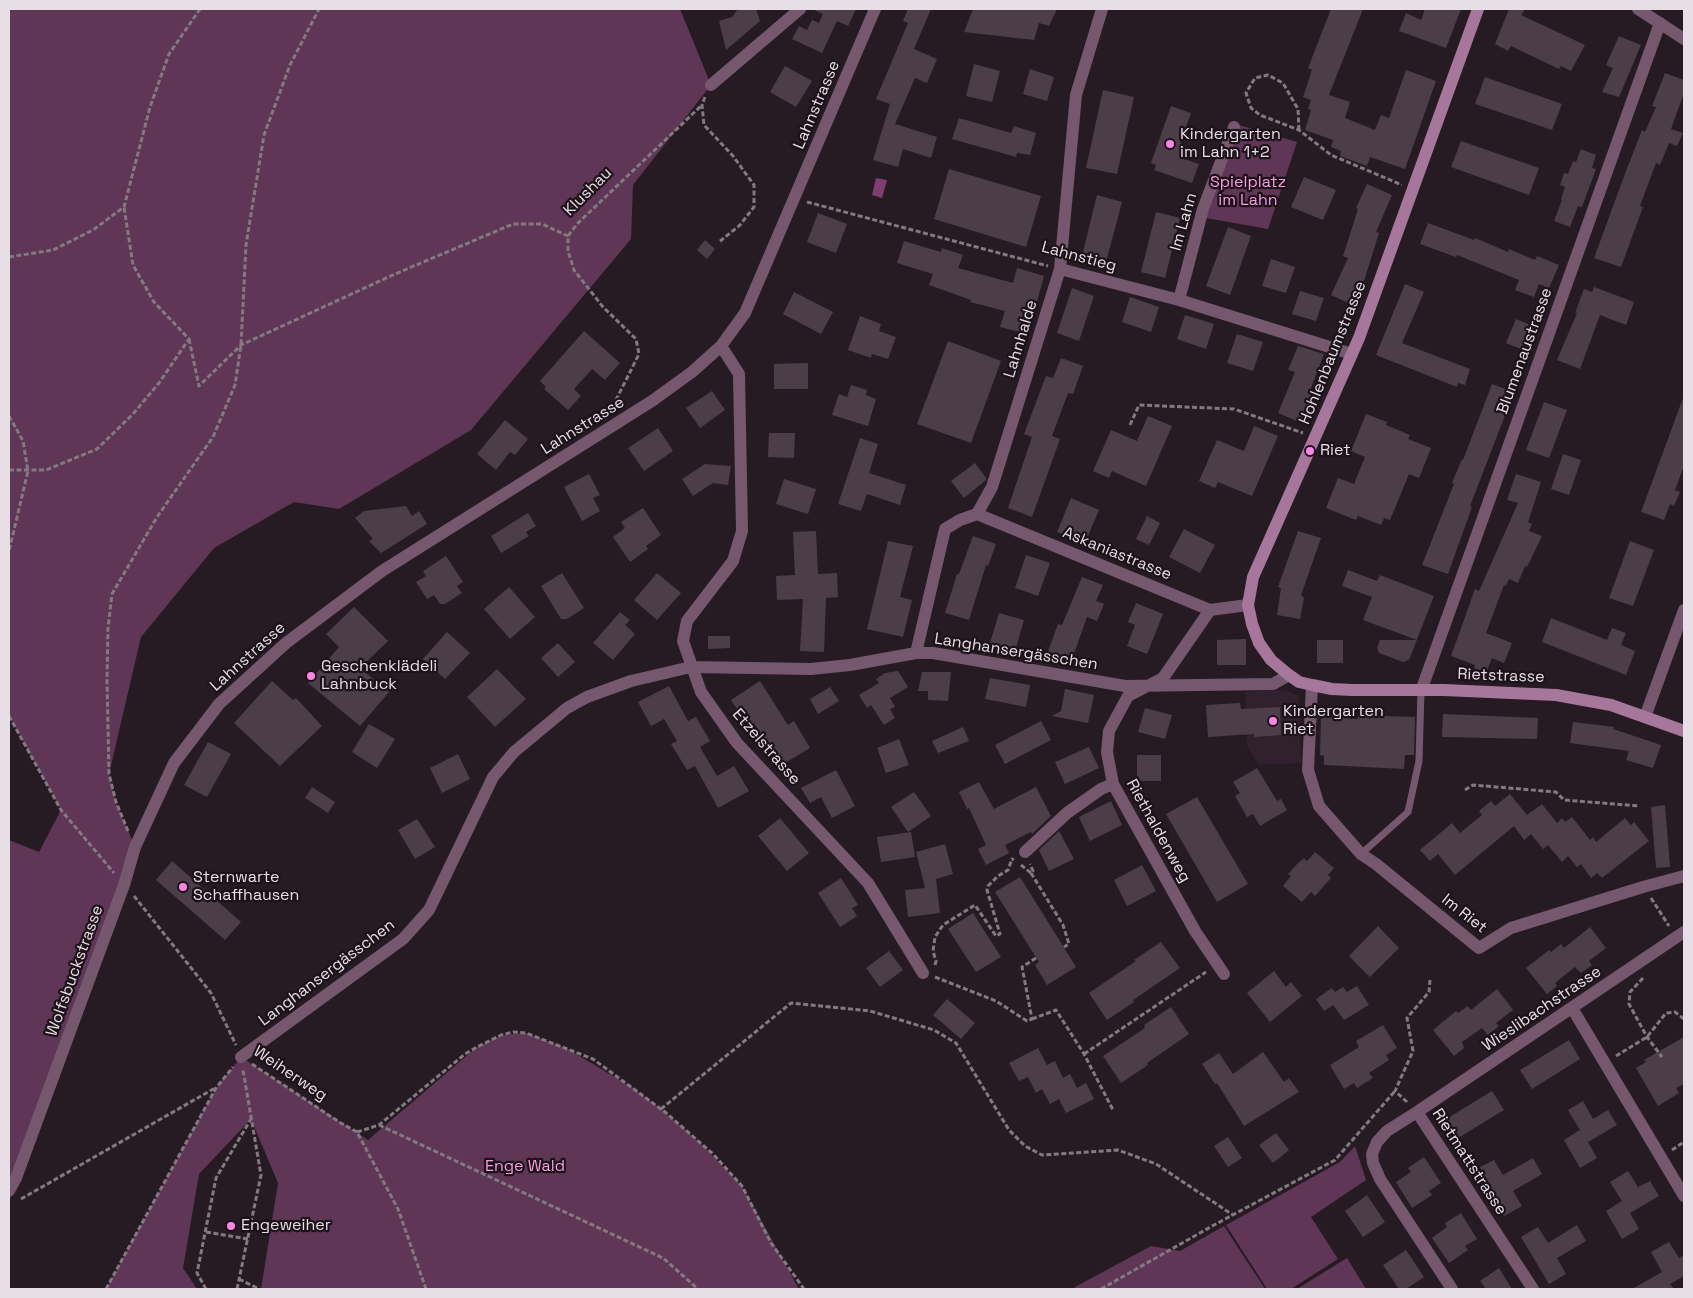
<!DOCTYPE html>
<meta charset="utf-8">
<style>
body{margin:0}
#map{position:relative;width:1693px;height:1298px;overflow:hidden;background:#261b23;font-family:"Space Grotesk",sans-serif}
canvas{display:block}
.frame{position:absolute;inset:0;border:10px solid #e7dfe5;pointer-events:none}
</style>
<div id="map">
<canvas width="1693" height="1298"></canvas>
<div class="frame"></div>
</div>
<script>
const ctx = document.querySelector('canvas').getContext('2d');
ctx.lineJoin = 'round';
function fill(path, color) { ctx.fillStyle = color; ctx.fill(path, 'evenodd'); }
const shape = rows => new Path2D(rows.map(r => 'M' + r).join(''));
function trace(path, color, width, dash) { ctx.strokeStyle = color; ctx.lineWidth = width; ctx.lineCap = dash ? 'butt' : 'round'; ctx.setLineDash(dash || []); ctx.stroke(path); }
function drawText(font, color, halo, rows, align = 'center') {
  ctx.font = font + ' "Space Grotesk",sans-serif'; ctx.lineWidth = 4.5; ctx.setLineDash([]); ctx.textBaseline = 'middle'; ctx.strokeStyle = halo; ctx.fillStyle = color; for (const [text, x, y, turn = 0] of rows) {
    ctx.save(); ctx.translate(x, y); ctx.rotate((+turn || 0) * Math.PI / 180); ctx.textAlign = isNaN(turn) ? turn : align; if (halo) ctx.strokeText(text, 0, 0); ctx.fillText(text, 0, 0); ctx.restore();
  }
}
fill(shape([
 [1285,690,1299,696,1301,763,1258,765,1247,745,1245,692]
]), '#31202d');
fill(shape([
 [9,9,680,9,711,85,633,185,631,239,471,430,339,509,294,502,214,548,141,637,109,774,116,802,135,847,9,1191,9,840,39,852,61,810,9,716],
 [1239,125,1297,142,1268,229,1206,218],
 [526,1033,568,1049,633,1088,661,1109,698,1141,742,1186,799,1289,261,1289,278,1183,251,1119,199,1174,183,1268,197,1289,106,1289,216,1088,241,1057,368,1140,477,1047,501,1035],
 [1355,1146,1366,1180,1311,1217,1338,1259,1291,1289,1267,1289,1226,1225,1340,1162],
 [1224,1226,1265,1289,1075,1289,1075,1287,1151,1246,1180,1251],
 [1347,1258,1366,1289,1297,1289]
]), '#5f3655');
fill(shape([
 [876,178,887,180,882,198,872,195]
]), '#7e3e70');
fill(shape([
 [738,9,756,9,760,21,726,50,719,21,732,17],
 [812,9,856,9,848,26,837,21,822,53,792,39,799,26,807,30,812,20,819,23,823,14],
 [908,9,931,9,914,49,937,59,927,83,915,78,895,124,937,137,931,158,903,149,898,167,873,160,890,104,876,99,908,23,903,21],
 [973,9,1057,9,1049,26,1039,23,1034,40,964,32],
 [1331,9,1363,9,1329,95,1350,102,1345,118,1375,130,1381,115,1389,118,1406,70,1436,81,1405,169,1370,157,1367,166,1340,156,1341,151,1331,147,1333,140,1305,130,1311,110,1308,109,1311,100,1303,97,1312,70,1308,68],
 [1425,9,1461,9,1446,48,1399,31,1406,13,1421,20],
 [1509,9,1525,9,1521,15,1585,45,1571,71,1561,66,1559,69,1511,46,1508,51,1495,44],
 [1619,36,1641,45,1619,97,1602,92,1613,68,1606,65],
 [974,64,1000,71,992,102,966,96],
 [785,66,812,81,796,107,770,92],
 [1030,69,1054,77,1047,101,1023,94],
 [1665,73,1684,80,1684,93,1671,129,1683,133,1677,146,1669,143,1660,165,1656,163,1640,206,1643,207,1621,267,1594,258,1626,171,1642,130,1645,132,1656,107,1652,106],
 [1485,77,1562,104,1552,130,1475,104],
 [1103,90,1134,97,1117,174,1086,168],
 [1171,106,1191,113,1180,143,1185,145,1181,158,1199,164,1192,183,1154,170,1156,165,1151,163],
 [959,118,1011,133,1014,126,1036,133,1030,155,1017,153,1016,157,952,139],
 [1461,141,1539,168,1529,195,1451,167],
 [1581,149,1596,155,1592,168,1596,169,1582,207,1578,206,1570,227,1554,221,1562,200,1561,199,1565,187,1560,185,1564,173,1568,174,1573,161,1576,162],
 [949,169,1041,196,1026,247,934,219],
 [1304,177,1336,190,1323,220,1291,207],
 [1367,184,1392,195,1376,232,1379,233,1364,281,1353,305,1331,295,1348,258,1343,256,1358,209,1356,208],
 [1097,195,1122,202,1106,262,1082,256],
 [1156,212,1180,218,1165,278,1141,272],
 [818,213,847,224,836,253,807,242],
 [1428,223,1474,240,1475,238,1508,252,1509,249,1535,260,1537,256,1559,265,1549,288,1539,284,1534,297,1515,290,1519,280,1457,255,1456,257,1420,244],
 [1228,227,1251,236,1230,295,1206,286],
 [705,240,715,249,707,259,697,250],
 [904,241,941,252,942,248,963,255,958,268,1013,283,1017,268,1044,276,1028,334,1000,327,1005,311,970,302,971,300,929,285,933,274,897,263],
 [1271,259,1295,267,1286,293,1262,286],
 [1405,284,1424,292,1402,343,1470,369,1465,385,1458,383,1457,387,1376,355],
 [1594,287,1634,302,1626,325,1600,315,1580,369,1557,360,1577,313,1575,313,1584,289,1592,292],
 [1072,288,1094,296,1079,341,1057,333],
 [1300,291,1324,298,1316,321,1292,314],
 [794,292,833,312,821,334,783,314],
 [1130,297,1159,307,1151,332,1122,322],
 [1185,315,1214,324,1206,349,1177,339],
 [860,316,881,324,879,331,896,337,888,359,872,354,871,358,848,350],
 [1516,319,1535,327,1526,351,1506,343],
 [584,331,620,363,605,380,592,369,574,389,581,396,568,410,544,389,546,387,540,381],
 [1237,334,1263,342,1253,371,1227,363],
 [948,341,1001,361,971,443,917,424],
 [1298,346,1324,354,1309,393,1315,396,1304,424,1278,413,1295,372,1288,370],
 [1061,358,1083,366,1073,394,1068,393,1052,436,1060,439,1032,517,1008,508,1032,437,1024,434,1046,376,1053,378],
 [808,363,808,389,774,389,774,364],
 [1492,384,1514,392,1470,506,1472,507,1448,574,1422,565,1454,484,1452,483,1462,459,1463,460],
 [851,385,867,390,866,395,876,399,868,426,832,415,839,394,847,397],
 [712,391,725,410,700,428,686,408],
 [1683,398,1684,466,1675,490,1680,492,1674,506,1670,504,1664,520,1641,512],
 [1544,402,1567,410,1549,458,1526,450],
 [1366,414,1387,422,1386,425,1410,435,1408,439,1431,448,1419,478,1409,474,1390,520,1384,518,1381,525,1358,516,1356,520,1326,508,1338,478,1354,484,1365,457,1351,451],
 [1148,416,1172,426,1146,486,1112,471,1109,478,1093,471,1111,430,1137,441],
 [505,420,528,439,515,455,510,452,496,470,477,454],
 [1254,426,1278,436,1252,496,1218,482,1215,488,1199,481,1217,440,1244,451],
 [658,428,673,451,644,471,628,448],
 [769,433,795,433,794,458,768,457],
 [860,438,878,444,869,473,906,485,900,505,867,494,861,511,838,504],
 [1563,454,1581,460,1569,495,1551,489],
 [975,463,986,478,986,480,964,498,951,481],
 [705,464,731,466,728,485,713,483,693,496,682,479],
 [589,474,600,495,593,498,600,511,582,521,564,487],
 [1516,474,1541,482,1528,522,1532,524,1529,531,1542,536,1527,567,1525,566,1518,583,1509,579,1506,586,1504,585,1486,633,1512,643,1504,663,1492,658,1486,673,1474,668,1475,665,1451,656,1475,589,1479,591,1518,503,1507,500],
 [784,479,816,489,808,514,776,504],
 [1071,498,1099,510,1085,543,1057,532],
 [406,506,412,516,419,511,427,524,381,553,369,541,373,539,355,518,364,511],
 [643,508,661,535,646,546,648,549,630,562,613,537,625,528,621,522],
 [528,513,536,526,526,532,529,536,501,553,491,536],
 [1147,516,1160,523,1149,545,1136,539],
 [1184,529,1215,545,1200,573,1169,557],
 [816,531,818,574,837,573,838,597,826,598,824,652,800,651,803,599,777,600,776,576,795,575,793,532],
 [1298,531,1321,538,1301,595,1304,598,1300,619,1277,615,1281,588,1278,587],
 [973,536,996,544,988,566,986,565,969,620,945,613,957,574,959,574],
 [888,541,913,546,900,597,912,600,903,637,867,629],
 [1630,541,1654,550,1633,606,1609,598],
 [1026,555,1050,563,1038,596,1015,588],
 [446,556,463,582,457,586,462,593,445,604,440,604,434,595,427,599,416,582,426,576,423,571],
 [1348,570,1377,581,1380,575,1434,596,1409,660,1403,662,1379,653,1377,648,1380,640,1417,640,1363,620,1372,597,1342,586],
 [562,573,584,608,567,619,561,619,541,586],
 [657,573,681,593,657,620,634,600],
 [1082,577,1103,585,1096,601,1104,604,1097,621,1087,617,1071,662,1047,654,1058,624,1062,625],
 [509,587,535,617,510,639,484,609],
 [1136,603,1163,614,1147,654,1127,646,1135,625,1128,622],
 [354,607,388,641,360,668,389,692,360,726,308,683,339,647,326,634],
 [620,612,630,620,625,625,635,634,613,660,593,643],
 [999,613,1024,620,1015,651,990,643],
 [1551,618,1607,640,1612,628,1626,633,1621,645,1635,651,1626,675,1542,642],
 [447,632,470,653,445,679,423,659],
 [708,636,730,636,730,648,708,649],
 [1246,639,1246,665,1217,665,1217,640],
 [1317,640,1343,640,1343,663,1317,663],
 [558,643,575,662,558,677,541,658],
 [497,669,526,699,495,727,467,697],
 [898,671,908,687,890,698,895,707,890,709,895,718,884,725,871,705,867,708,859,695,879,683,876,679,885,673],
 [922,672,951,672,948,701,928,700,928,691,918,691],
 [990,678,1030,685,1026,707,985,699],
 [272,681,293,700,296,698,322,726,280,766,234,723],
 [760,681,788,725,794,721,810,748,780,766,754,723,748,726,731,700],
 [669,686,688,721,696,717,710,741,700,747,717,776,734,766,749,791,718,808,695,766,687,770,671,744,677,741,664,719,651,726,638,702],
 [830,687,839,701,818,714,810,699],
 [1065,689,1094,695,1088,723,1052,716,1061,711],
 [1240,703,1241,709,1280,707,1281,735,1254,737,1254,734,1208,737,1206,705],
 [1145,708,1172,715,1165,739,1138,732],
 [1443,714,1538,718,1537,739,1442,737],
 [1358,715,1415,717,1414,755,1405,755,1404,769,1324,765,1324,756,1320,755,1321,717,1358,719],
 [1041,721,1051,740,1005,764,995,745],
 [1573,722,1614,727,1613,729,1661,745,1653,768,1626,760,1629,751,1570,743],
 [369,724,395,739,377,768,352,752],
 [963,727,969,741,938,753,932,741],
 [899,739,909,765,886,773,877,748],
 [208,742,231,754,207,797,184,785],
 [1089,747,1099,768,1065,784,1055,762],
 [458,754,470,779,442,793,430,768],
 [1137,755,1161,755,1161,781,1137,781],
 [1257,768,1277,801,1281,799,1287,810,1260,826,1253,814,1247,817,1235,796,1240,793,1233,782],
 [836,770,855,806,832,818,821,797,810,803,801,788],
 [979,782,994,809,1036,787,1051,816,1032,834,1031,832,1005,845,1009,853,986,865,978,849,986,845,969,808,967,809,959,792],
 [312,787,335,802,328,813,305,798],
 [914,792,931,816,908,832,891,807],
 [1510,794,1527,815,1542,804,1557,823,1562,818,1565,822,1572,817,1590,840,1593,837,1596,842,1625,818,1631,825,1634,822,1649,841,1602,878,1597,873,1591,878,1581,864,1577,867,1568,856,1562,862,1548,845,1543,849,1531,834,1524,840,1514,826,1455,875,1438,854,1430,861,1420,850,1452,823,1460,833,1482,815,1479,811,1491,801,1495,806],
 [1197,797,1248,884,1217,902,1166,814],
 [1111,801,1122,825,1090,841,1079,817],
 [1665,805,1670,867,1656,868,1651,807],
 [780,818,809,853,787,871,758,836],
 [417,819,435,847,415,859,398,830],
 [1059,831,1074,859,1049,871,1039,850],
 [911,832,915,857,881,862,877,837],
 [945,844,953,874,936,879,940,913,908,917,905,890,925,888,916,852],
 [1315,852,1334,868,1328,875,1331,878,1315,896,1311,892,1302,902,1283,886,1291,876,1288,874,1298,863,1304,858,1307,861],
 [172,861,241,922,225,940,156,880],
 [1142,865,1156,891,1127,906,1114,880],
 [1020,877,1076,967,1047,985,1035,965,1039,962,995,892],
 [841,878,858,905,852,908,857,916,840,927,818,893],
 [973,913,1001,957,976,972,948,929],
 [1378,926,1399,948,1370,977,1349,956],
 [1590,927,1606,948,1589,961,1592,965,1581,973,1575,967,1555,983,1557,986,1547,994,1526,968,1549,950,1551,952,1561,944,1564,948],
 [1161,942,1180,968,1133,1000,1134,1002,1107,1020,1089,993,1136,961,1134,960],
 [889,951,903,970,880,987,866,968],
 [1274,971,1286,987,1291,982,1302,996,1270,1022,1247,993],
 [1357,986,1369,1005,1344,1020,1333,1005,1324,1011,1316,999,1332,988,1335,992,1343,987,1347,992],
 [1497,989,1513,1010,1496,1023,1499,1026,1488,1035,1482,1028,1462,1042,1464,1048,1454,1056,1433,1030,1456,1011,1458,1013,1468,1006,1471,1010],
 [947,999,975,1023,961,1039,933,1015],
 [1171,1007,1189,1034,1147,1063,1148,1065,1121,1083,1103,1056,1145,1028,1144,1025],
 [1383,1025,1397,1048,1386,1055,1389,1060,1369,1073,1373,1078,1357,1088,1354,1083,1344,1089,1330,1065,1359,1047,1356,1041],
 [1684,1037,1684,1084,1676,1088,1679,1093,1658,1106,1636,1068,1646,1062,1644,1060],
 [1569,1040,1580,1059,1532,1089,1520,1070],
 [1038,1048,1047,1065,1055,1061,1063,1078,1070,1074,1077,1088,1086,1083,1094,1099,1066,1113,1059,1099,1050,1104,1042,1089,1036,1093,1028,1077,1019,1081,1009,1063],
 [1263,1052,1284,1082,1289,1078,1299,1092,1244,1126,1217,1083,1215,1084,1202,1064,1219,1053,1233,1074],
 [1492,1091,1504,1110,1455,1140,1443,1121],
 [1583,1101,1593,1119,1608,1110,1617,1125,1588,1142,1597,1158,1580,1168,1564,1140,1580,1130,1568,1110],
 [1276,1133,1289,1150,1273,1163,1259,1145],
 [1228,1137,1242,1158,1228,1167,1214,1146],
 [1424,1157,1441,1183,1429,1191,1432,1195,1412,1208,1396,1182,1411,1172,1408,1168],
 [1533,1158,1542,1174,1513,1191,1522,1206,1504,1216,1489,1188,1491,1187,1480,1167,1494,1160,1503,1175],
 [1628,1171,1638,1187,1650,1181,1659,1196,1630,1213,1639,1229,1622,1239,1606,1211,1622,1201,1610,1182],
 [1367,1195,1385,1222,1363,1237,1345,1211],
 [1461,1213,1477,1239,1465,1246,1468,1250,1449,1263,1432,1238,1447,1227,1445,1223],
 [1577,1225,1586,1241,1557,1258,1566,1274,1549,1284,1521,1237,1538,1227,1548,1243],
 [1669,1242,1679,1258,1684,1255,1684,1276,1670,1284,1674,1289,1632,1289,1662,1272,1651,1252],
 [1406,1250,1424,1277,1406,1289,1399,1289,1383,1265],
 [1499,1268,1512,1289,1486,1289,1480,1281]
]), '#4b3e48');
trace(shape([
 [705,97,702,105,704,125,733,156,754,185,754,207,740,225,719,242],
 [1299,130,1298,109,1283,83,1268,75,1255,78,1246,93,1251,108,1260,115,1299,130,1331,155,1402,185],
 [807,202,1048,266],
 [9,257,53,250,93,230,124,207,150,107,169,54,200,9],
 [189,339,199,386,241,345,395,274,513,224,542,224,568,236],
 [619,407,616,400,639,354,636,339,603,307,574,270,568,251,568,236,577,224,702,105],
 [9,416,23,441,28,471,9,551],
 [1130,425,1139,405,1234,409,1303,433],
 [9,470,46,470,97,449,133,414,159,383,189,339,154,302,133,265,124,207],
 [9,716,61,810,114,873],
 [1465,790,1473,785,1556,792,1564,800,1639,806],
 [128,831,116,802,109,774,107,680,108,628,112,594,157,517,213,437,235,385,241,345,246,245,264,135,290,65,319,9],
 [1021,865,1031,873,1033,871,1030,864],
 [1031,873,1063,925,1069,944,1064,947],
 [134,896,211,993,236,1045],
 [1651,898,1669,926],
 [935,965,936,961,933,951,935,937,943,925,975,905,996,936,1000,934,987,890,988,886,998,876,1008,870,1012,859,1014,860],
 [935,977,996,1001,1027,1021,1032,1019,1022,967,1036,958],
 [1643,978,1630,992,1629,1004,1647,1037,1662,1057],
 [1032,1019,1056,1010,1084,1054,1113,1110],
 [1084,1054,1206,972],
 [1616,1056,1647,1037,1666,1013,1675,1012,1684,1019],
 [252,1064,339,1122,357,1132,398,1209,426,1289],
 [1407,1102,1395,1091,1413,1051,1407,1018,1429,992,1430,980],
 [661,1109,791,1003,870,1011,934,1030,956,1043,1009,1130,1025,1146,1042,1155,1118,1150,1156,1164,1233,1215],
 [379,1125,663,1258,698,1289],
 [357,1132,379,1125,465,1054,477,1047,501,1035,513,1032,526,1033,593,1059,665,1112,713,1154,742,1186,771,1243,804,1289],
 [1672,1150,1684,1142],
 [21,1199,215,1088],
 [206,1232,248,1239],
 [239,1279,259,1289],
 [106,1289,216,1088,233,1067],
 [206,1289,197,1273,216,1178,251,1119],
 [237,1289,261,1175,243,1070],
 [1101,1289,1214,1225,1335,1160,1395,1091]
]), '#837980', 3, [5, 2.5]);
trace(shape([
 [1361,854,1408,812,1419,761,1421,691]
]), '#75586d', 7);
trace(shape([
 [1638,9,1684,39],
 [711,85,800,9],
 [1060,269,1179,300,1352,354],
 [1179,300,1203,209,1234,127],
 [721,346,739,374,742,531,733,561,687,621,683,641,701,692,737,743,868,883,923,973],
 [977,514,1210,610,1248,605],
 [1210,610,1163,678,1128,696,1109,731,1107,752,1113,784,1195,931,1224,974],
 [916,653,945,529,960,520,977,514,992,487,1060,269,1076,95,1102,9],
 [1312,685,1308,770,1319,806,1361,854,1376,864,1479,948,1511,928,1643,887,1684,876],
 [1421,691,1660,23],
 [1645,717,1684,610],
 [1025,852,1067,813,1101,789,1113,784],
 [1572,1008,1684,1196],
 [241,1057,403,939,429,910,493,777,514,752,567,708,587,697,631,681,691,667,811,669,850,665,916,653,933,653,1125,686,1273,684,1289,675],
 [1417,1112,1533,1289],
 [9,1191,16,1178,124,885,135,847,174,763,219,704,286,643,382,571,652,401,692,372,721,346,745,313,875,9],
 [1452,1289,1380,1179,1373,1163,1372,1154,1377,1142,1387,1131,1417,1112,1684,932]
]), '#75586d', 12);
trace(shape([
 [1478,9,1359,338,1253,577,1248,605,1252,624,1259,643,1271,660,1289,675,1299,682,1312,685,1332,689,1352,690,1444,690,1556,695,1611,705,1684,731]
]), '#a6779a', 12);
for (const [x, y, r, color] of [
 [1170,144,5,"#fc86e3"],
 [1310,451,5,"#fc86e3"],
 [311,676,5,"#fc86e3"],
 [1273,721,5,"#fc86e3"],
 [183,887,5,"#fc86e3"],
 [231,1226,5,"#fc86e3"]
]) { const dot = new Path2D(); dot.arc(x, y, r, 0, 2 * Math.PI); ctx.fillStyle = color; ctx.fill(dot); trace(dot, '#1d121a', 2); }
drawText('16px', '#e7dfe5', '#1d121a', [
 ["Lahnstrasse",817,105,-67],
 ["Klushau",588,192,-45],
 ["Im Lahn",1184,222,-74],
 ["Lahnstieg",1079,257,15],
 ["Lahnhalde",1021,339,-73],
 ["Blumenaustrasse",1525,351,-70],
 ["Hohlenbaumstrasse",1333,353,-68],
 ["Lahnstrasse",583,426,-32],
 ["Askaniastrasse",1117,554,22],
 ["Langhansergässchen",1016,652,9],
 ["Lahnstrasse",248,657,-42],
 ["Rietstrasse",1501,676,2],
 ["Etzelstrasse",766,747,49],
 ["Riethaldenweg",1158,831,61],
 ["Im Riet",1464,914,38],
 ["Wolfsbuckstrasse",75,971,-70],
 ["Langhansergässchen",327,973,-37],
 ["Wieslibachstrasse",1542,1009,-34],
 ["Weiherweg",290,1074,34],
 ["Rietmattstrasse",1469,1162,57]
]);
drawText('16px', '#e7dfe5', '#1d121a', [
 ["Kindergarten",1180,135],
 ["im Lahn 1+2",1180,153],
 ["Riet",1320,451],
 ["Geschenklädeli",321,667],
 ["Lahnbuck",321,685],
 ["Kindergarten",1283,712],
 ["Riet",1283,730],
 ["Sternwarte",193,878],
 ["Schaffhausen",193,896],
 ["Engeweiher",241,1226]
], 'left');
drawText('16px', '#fa9de4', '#1d121a', [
 ["Spielplatz",1248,183],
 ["im Lahn",1248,201],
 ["Enge Wald",525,1167]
]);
</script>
